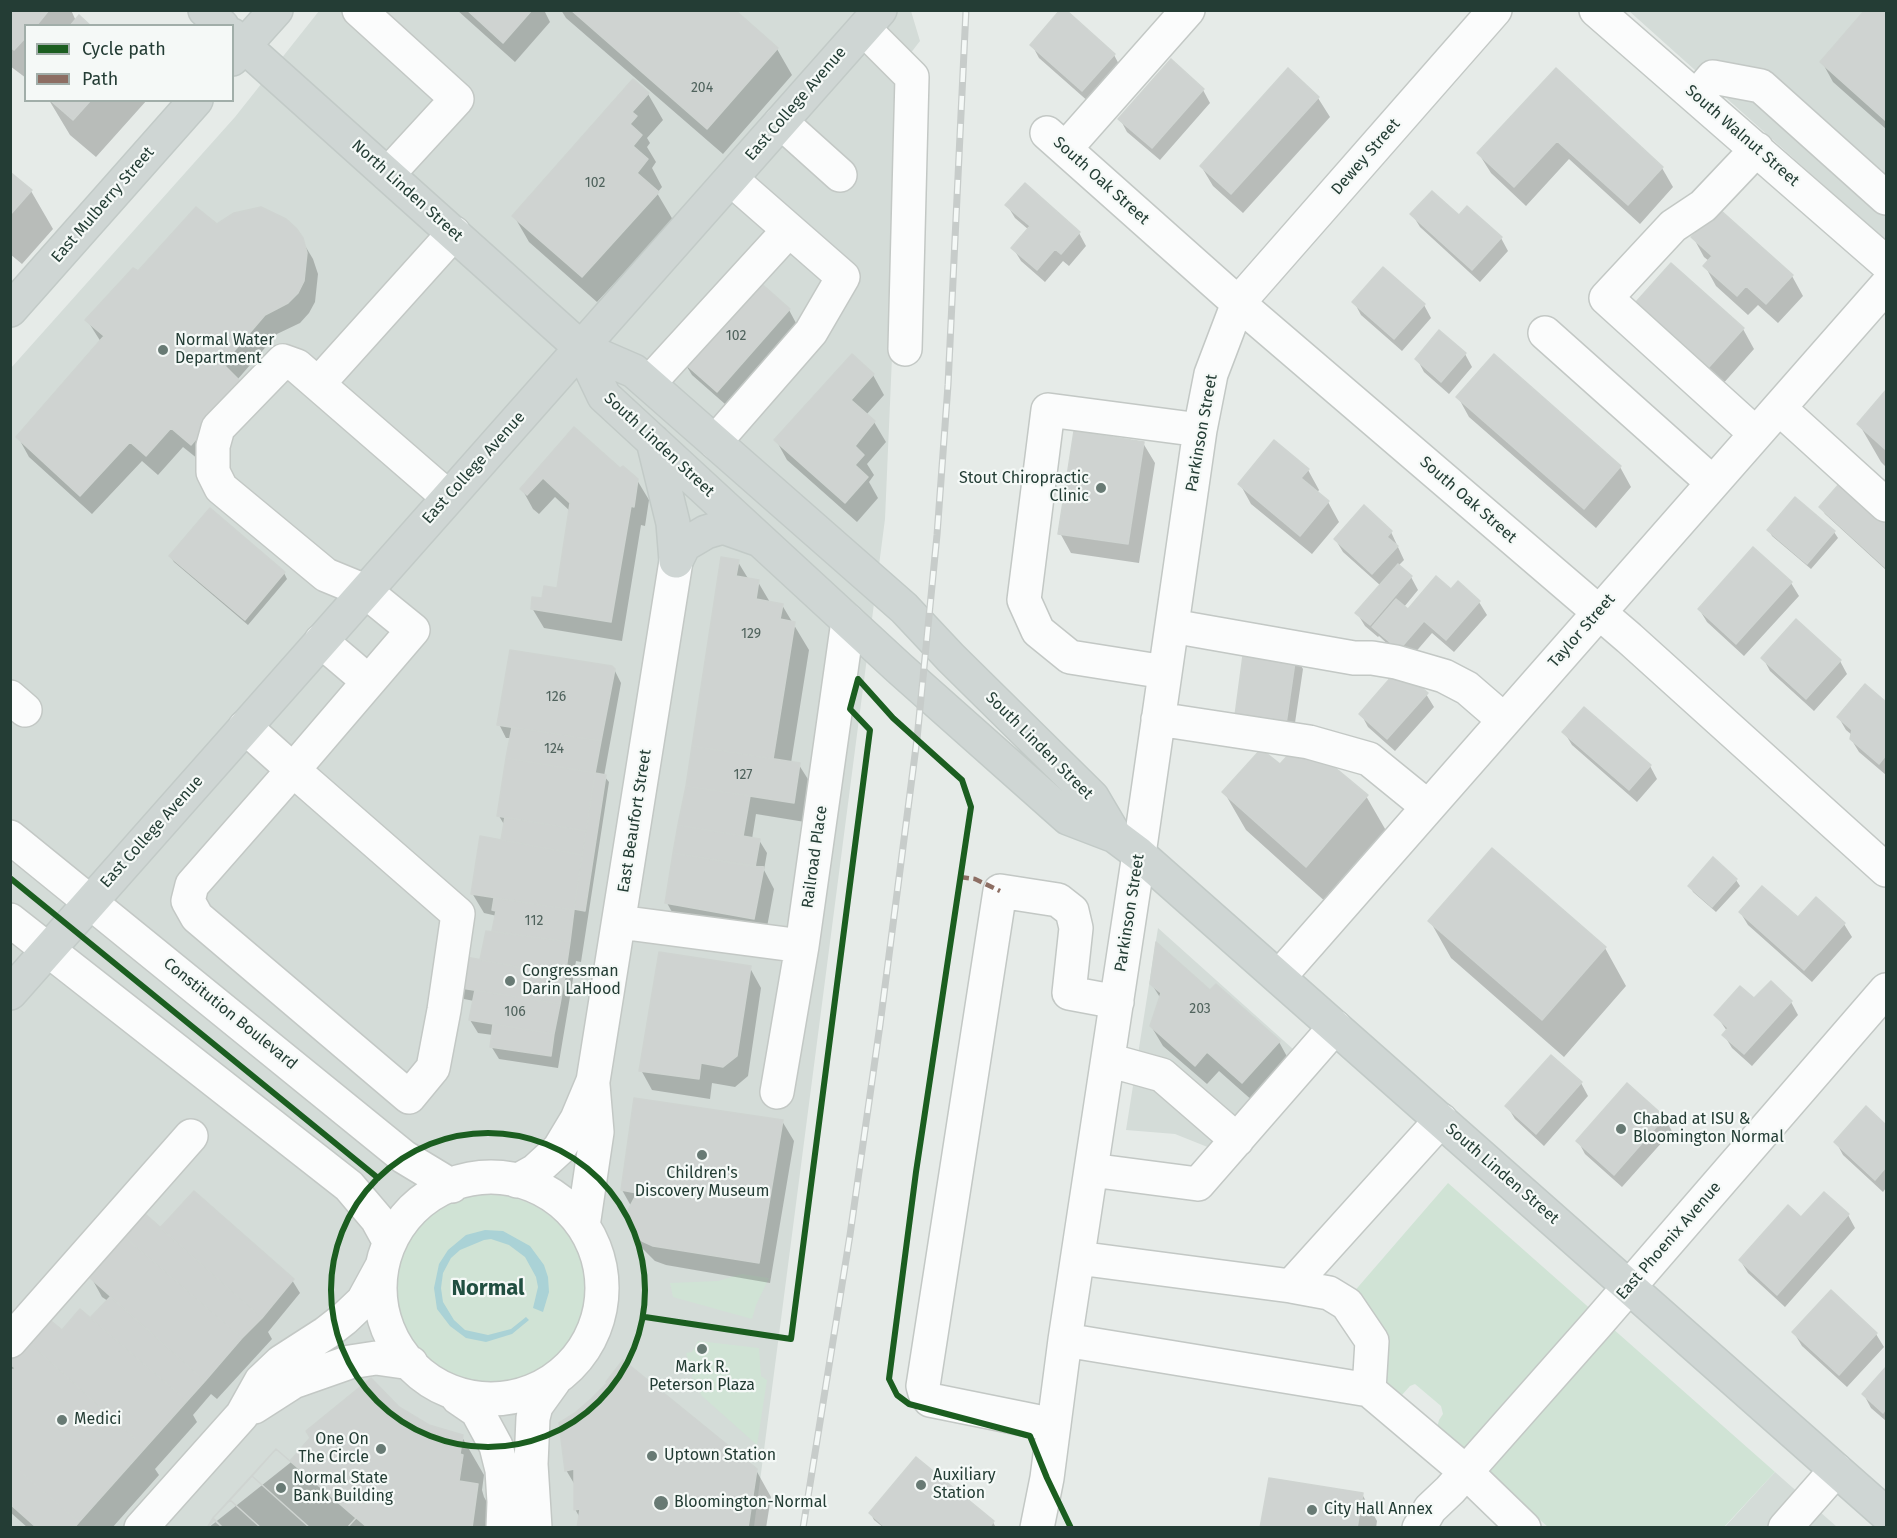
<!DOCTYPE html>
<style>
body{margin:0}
#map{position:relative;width:1897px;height:1538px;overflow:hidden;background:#e6ebe8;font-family:"Fira Sans",sans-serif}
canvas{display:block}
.frame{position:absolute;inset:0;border:12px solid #243d35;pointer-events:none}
.legend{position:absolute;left:24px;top:24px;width:210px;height:78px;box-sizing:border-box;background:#f5f9f7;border:2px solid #a1aea9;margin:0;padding:8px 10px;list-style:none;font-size:18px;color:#243d35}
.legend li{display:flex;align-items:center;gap:12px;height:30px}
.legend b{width:30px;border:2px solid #a1aea9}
</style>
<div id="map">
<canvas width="1897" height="1538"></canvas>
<div class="frame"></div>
<ul class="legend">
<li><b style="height:8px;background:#1b5e20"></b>Cycle path</li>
<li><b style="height:8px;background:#8d6e63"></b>Path</li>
</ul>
</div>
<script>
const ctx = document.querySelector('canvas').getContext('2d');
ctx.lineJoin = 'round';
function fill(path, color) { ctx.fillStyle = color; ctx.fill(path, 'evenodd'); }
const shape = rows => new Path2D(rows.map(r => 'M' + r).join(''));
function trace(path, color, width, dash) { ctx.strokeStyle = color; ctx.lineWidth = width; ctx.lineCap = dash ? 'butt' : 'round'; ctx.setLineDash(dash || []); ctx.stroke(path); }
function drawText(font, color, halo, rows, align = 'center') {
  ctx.font = font + ' "Fira Sans",sans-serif'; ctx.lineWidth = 4.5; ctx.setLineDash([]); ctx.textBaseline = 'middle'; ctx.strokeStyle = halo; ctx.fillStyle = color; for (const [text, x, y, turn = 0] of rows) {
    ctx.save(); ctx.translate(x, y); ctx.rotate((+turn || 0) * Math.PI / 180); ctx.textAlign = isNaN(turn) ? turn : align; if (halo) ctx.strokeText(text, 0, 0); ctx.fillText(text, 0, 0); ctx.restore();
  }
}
fill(shape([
 [319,11,911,11,920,41,893,76,902,125,885,519,754,1527,11,1528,11,368,235,117],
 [1629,11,1886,11,1886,241],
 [1158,928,1303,1058,1220,1152,1175,1134,1126,1130],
 [1775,1472,1837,1527,1724,1528]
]), '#d4dcd8');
fill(shape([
 [1448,1183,1775,1472,1724,1527,1548,1527,1437,1428,1439,1420,1443,1414,1441,1406,1415,1384,1410,1386,1401,1396,1391,1391,1352,1294],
 '395 1290a95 95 0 1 1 190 0a95 95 0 1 1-190 0Z',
 [742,1274,769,1278,756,1305,752,1319,673,1297,670,1283,718,1281],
 [698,1341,759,1348,761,1376,767,1380,757,1445,702,1396,694,1382,686,1353,692,1352]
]), '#d0e3d5');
fill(shape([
 [485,1230,503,1231,530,1246,544,1265,548,1277,549,1292,543,1312,533,1308,538,1287,536,1277,525,1257,509,1245,491,1239,484,1240,460,1250,451,1258,443,1273,441,1288,443,1302,454,1320,465,1330,488,1335,511,1329,526,1317,529,1320,512,1334,486,1342,466,1338,450,1326,437,1309,434,1288,439,1264,448,1250,466,1235]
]), '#aad2d6');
fill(shape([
 [10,10,71,10,76,21,89,26,26,26,26,78,10,66],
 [457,10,544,10,550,22,515,62],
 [561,10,733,10,777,49,792,75,723,154,566,18],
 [1867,10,1886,10,1886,129,1833,82,1822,62],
 [1032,45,1114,55,1121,68,1090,103,1039,58],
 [1556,70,1662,168,1673,187,1640,224,1569,159,1526,206,1491,173,1479,154],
 [1203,90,1210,103,1160,160,1127,132,1120,119],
 [648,94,663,120,647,138,650,143,647,147,656,162,652,168,662,187,657,193,673,220,597,302,529,242,514,216],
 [1318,98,1330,117,1243,213,1213,186,1201,166],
 [49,100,147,100,96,157,70,135],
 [10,174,31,191,53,229,22,264,10,254],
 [1007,205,1079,233,1086,246,1069,266,1063,261,1045,282,1021,261,1013,248,1029,230,1015,218],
 [1412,214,1459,217,1501,238,1508,251,1480,282,1420,227],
 [217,226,301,239,313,259,318,274,315,302,309,313,300,323,277,334,237,380,203,463,183,447,158,475,142,461,92,514,29,457,18,437,101,342,87,320,138,273],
 [1693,237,1792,276,1803,296,1778,323,1758,305,1748,315,1716,286,1705,266,1709,261,1704,257],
 [756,281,789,310,796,323,725,404,692,375,684,362],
 [1354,302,1424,305,1431,318,1402,351,1361,315],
 [1638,302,1743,329,1754,349,1721,386,1650,322],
 [1465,354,1472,367,1449,394,1424,372,1417,359],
 [852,356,873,375,884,395,866,415,874,422,886,442,867,464,874,475,869,482,878,498,857,522,787,460,776,440],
 [1494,356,1620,467,1631,487,1596,528,1469,417,1458,397],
 [1886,393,1886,467,1881,462,1859,424],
 [574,429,620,470,637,480,649,500,645,526,641,525,622,641,544,628,532,608,558,590,570,511,555,497,539,514,533,509,522,489],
 [1143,443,1155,463,1139,563,1071,553,1060,533],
 [1308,470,1319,490,1317,493,1328,502,1339,522,1312,554,1251,504,1240,484],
 [1840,486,1886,527,1886,570,1825,514,1821,508],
 [1769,530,1834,532,1838,538,1811,569,1772,536],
 [1391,532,1404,560,1398,566,1411,577,1418,590,1404,607,1408,611,1451,591,1458,584,1479,602,1487,615,1454,652,1432,633,1407,662,1379,636,1378,637,1365,626,1357,613,1381,586,1343,552,1335,539],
 [170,556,284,573,287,579,248,625,174,562],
 [738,562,749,580,758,582,771,604,782,605,809,650,791,763,799,765,811,784,805,822,756,814,752,839,759,840,767,853,764,870,774,889,765,938,678,923,667,903,687,786],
 [1791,583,1799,596,1744,656,1707,622,1699,609],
 [1246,649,1295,656,1303,669,1292,743],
 [1763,658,1840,661,1847,674,1814,711,1770,671],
 [614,669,621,683,604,776,609,782,581,962,576,961,558,1068,499,1059,491,1046,493,1035,478,1033,470,1020,474,1001,464,999,457,986,481,961,495,934,494,931,497,916,484,913,472,893,504,842,505,826,499,816,511,738,506,738,499,724],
 [1866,686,1886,704,1886,775,1859,752,1851,739,1852,735,1846,730,1839,718],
 [1426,694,1434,707,1395,751,1368,727,1361,714],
 [1564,732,1650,766,1657,779,1637,802,1572,745],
 [1280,766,1366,796,1388,834,1328,904,1246,830,1224,792],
 [1736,880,1740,886,1716,912,1693,892,1690,886],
 [1816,899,1844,924,1852,937,1812,982,1748,925,1740,912,1798,920],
 [1430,921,1605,948,1626,986,1564,1057,1451,958],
 [750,968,761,988,748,1076,735,1087,712,1083,710,1099,652,1090,641,1070],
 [1151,983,1210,992,1279,1042,1290,1062,1254,1102,1219,1071,1207,1084,1163,1046,1151,1026,1161,999],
 [1755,1001,1791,1002,1798,1015,1752,1066,1732,1048,1724,1035,1727,1031,1716,1015],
 [1581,1083,1588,1096,1544,1146,1515,1119,1507,1106],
 [1866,1108,1886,1127,1886,1188,1883,1192,1843,1155,1836,1142],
 [1664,1118,1672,1131,1622,1187,1585,1154,1578,1141],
 [782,1121,794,1141,770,1283,666,1265,655,1261,642,1248,631,1228,631,1206,622,1190],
 [1824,1194,1848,1215,1855,1228,1785,1307,1748,1273,1740,1260,1801,1219],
 [161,1230,292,1280,300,1293,268,1332,272,1339,217,1399,211,1394,193,1415,197,1422,155,1469,159,1475,112,1528,28,1528,10,1512,10,1393,12,1391,10,1388,10,1375,14,1371,10,1366,10,1356,31,1346,51,1323,62,1332,90,1320,108,1301,102,1297,91,1277],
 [1831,1292,1876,1334,1884,1347,1847,1387,1802,1346,1794,1333],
 [1886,1369,1886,1421,1871,1408,1864,1395],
 [398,1408,428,1426,462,1437,484,1475,482,1490,484,1497,499,1523,498,1528,208,1528,290,1463,312,1439],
 [560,1424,756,1470,771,1497,766,1528,579,1528,580,1518,575,1509,575,1485,566,1470],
 [916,1459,993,1522,996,1528,884,1528,874,1520,871,1514],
 [1362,1494,1377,1521,1376,1528,1262,1528]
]), '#0003');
const building = shape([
 [10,10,49,10,36,26,26,26,26,37,14,50,10,47,10,10],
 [467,10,532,10,503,43,467,10],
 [571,10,735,10,778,48,707,129,571,10],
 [1060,10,1066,10,1115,54,1082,91,1030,45,1060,10],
 [1865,10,1886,10,1886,121,1820,62,1865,10],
 [79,15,91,26,70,26,79,15],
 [1171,59,1204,89,1152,148,1118,119,1171,59],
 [1288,68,1319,97,1231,194,1200,166,1288,68],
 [1556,68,1663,167,1628,205,1557,141,1514,187,1477,153,1556,68],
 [633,79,649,93,632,112,637,116,630,124,642,135,633,146,648,159,637,173,659,192,582,277,512,216,633,79],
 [50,100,91,100,73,120,50,100],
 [10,172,32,190,10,215,10,172],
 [1025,183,1080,232,1061,254,1055,249,1037,270,1011,248,1030,226,1005,205,1025,183],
 [1432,191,1459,215,1467,206,1502,237,1472,270,1410,214,1432,191],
 [196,207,217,224,234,213,261,207,286,219,296,228,303,238,307,253,304,281,298,293,288,303,265,315,223,364,243,384,191,445,171,428,146,456,130,442,80,496,16,437,104,336,85,320,133,268,138,271,196,207],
 [1718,208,1793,275,1766,304,1746,286,1737,296,1703,266,1712,256,1691,237,1718,208],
 [1671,263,1744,328,1709,367,1636,302,1671,263],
 [1383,267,1425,304,1394,339,1352,302,1383,267],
 [756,279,790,309,717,392,683,362,756,279],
 [1439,330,1466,353,1441,382,1415,359,1439,330],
 [852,354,874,374,851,400,875,421,855,446,864,455,855,465,868,477,845,503,774,440,852,354],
 [1494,354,1621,466,1584,509,1456,397,1494,354],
 [1886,390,1886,450,1857,424,1886,390],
 [574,427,620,468,623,466,638,479,634,507,631,506,611,622,531,609,532,597,542,598,544,586,557,588,570,503,543,478,527,495,520,489,574,427],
 [1074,431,1144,442,1128,544,1058,534,1074,431],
 [1274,440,1309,469,1301,478,1329,501,1300,536,1238,484,1274,440],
 [1840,483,1886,525,1886,568,1819,507,1840,483],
 [1795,497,1835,531,1807,564,1767,530,1795,497],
 [1364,505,1392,531,1387,537,1398,546,1372,574,1334,539,1364,505],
 [210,508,285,572,245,620,169,556,210,508],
 [1753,547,1792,582,1736,644,1698,609,1753,547],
 [721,557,739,560,736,576,759,580,756,599,783,604,780,619,795,622,773,759,692,746,721,557],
 [1398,564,1412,576,1370,625,1355,613,1398,564],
 [1436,576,1451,589,1458,581,1480,601,1446,640,1424,621,1399,650,1372,627,1396,599,1408,609,1436,576],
 [1796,619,1841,660,1806,699,1761,658,1796,619],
 [1244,648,1296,655,1285,731,1234,723,1244,648],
 [510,650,612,666,615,669,601,741,497,725,510,650],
 [1399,668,1428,693,1387,739,1359,714,1399,668],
 [1865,684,1886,702,1886,755,1879,764,1850,739,1852,730,1837,717,1865,684],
 [1584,707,1651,765,1629,790,1562,732,1584,707],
 [512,727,601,741,595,773,506,758,512,727],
 [692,746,800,763,794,803,686,786,692,746],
 [1261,749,1280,764,1290,753,1321,756,1368,795,1306,867,1222,792,1261,749],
 [506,758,595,773,586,831,497,816,506,758],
 [595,773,606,775,585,911,574,909,595,773],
 [686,786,750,796,743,836,678,825,686,786],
 [505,817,586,831,582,855,501,840,505,817],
 [678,825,760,839,755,867,673,853,678,825],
 [480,836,582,855,574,910,471,894,480,836],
 [1492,848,1606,947,1542,1020,1428,921,1492,848],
 [673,853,764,867,754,919,665,903,673,853],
 [1713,857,1737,879,1712,907,1688,886,1713,857],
 [1762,886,1798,917,1816,897,1845,923,1804,970,1739,912,1762,886],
 [494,898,574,910,570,942,492,931,496,911,492,910,494,898],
 [486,931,570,942,565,976,480,960,486,931],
 [1156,942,1210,990,1216,984,1280,1041,1242,1083,1207,1052,1195,1066,1150,1026,1161,993,1150,984,1156,942],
 [659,952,751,966,737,1056,723,1067,701,1063,699,1079,639,1071,659,952],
 [461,956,565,976,560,1004,455,987,461,956],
 [1771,981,1792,1001,1744,1054,1722,1035,1728,1028,1714,1015,1740,986,1754,998,1771,981],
 [475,990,560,1004,554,1034,469,1020,475,990],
 [493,1024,554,1034,551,1056,490,1047,493,1024],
 [1551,1055,1582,1082,1536,1134,1505,1106,1551,1055],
 [1627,1083,1665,1117,1614,1175,1576,1141,1627,1083],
 [634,1098,783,1120,759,1263,653,1246,642,1241,629,1228,628,1210,637,1193,621,1190,634,1098],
 [1866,1106,1886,1125,1886,1167,1875,1180,1834,1142,1866,1106],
 [194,1191,294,1279,262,1318,160,1228,194,1191],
 [1824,1192,1849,1214,1777,1295,1739,1260,1788,1205,1801,1217,1824,1192],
 [143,1212,262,1318,242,1338,122,1235,143,1212],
 [124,1236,242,1338,205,1381,89,1277,124,1236],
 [1831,1290,1877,1333,1839,1375,1792,1332,1831,1290],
 [110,1297,205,1381,187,1401,90,1318,110,1297],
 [80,1309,187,1401,145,1448,31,1344,51,1321,62,1330,80,1309],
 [24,1338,145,1448,79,1522,10,1463,10,1391,13,1388,10,1385,10,1372,15,1368,10,1364,10,1354,24,1338],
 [623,1360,757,1469,748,1528,577,1528,580,1509,574,1510,574,1469,565,1471,559,1423,575,1413,591,1399,607,1383,606,1382,623,1360],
 [1886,1367,1886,1408,1883,1413,1862,1394,1886,1367],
 [371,1378,399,1407,429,1425,463,1435,460,1454,463,1455,459,1481,478,1484,472,1528,368,1528,290,1461,310,1438,306,1431,371,1378],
 [276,1449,356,1518,347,1528,207,1528,213,1518,276,1449],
 [276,1449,356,1518,347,1528,310,1528,252,1476,276,1449],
 [916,1457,994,1521,989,1528,886,1528,869,1513,916,1457],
 [10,1463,79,1522,74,1528,37,1528,10,1504,10,1463],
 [252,1476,310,1528,261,1528,230,1500,252,1476],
 [1269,1478,1363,1493,1357,1528,1260,1528,1269,1478],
 [230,1500,261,1528,223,1528,213,1518,230,1500],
 [214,1520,223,1528,207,1528,214,1520]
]);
fill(building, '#cfd3d1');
trace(building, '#cfd4d1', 1.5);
const minor = shape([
 [359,10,457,99,388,174],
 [1596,10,1886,263],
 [864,29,912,77,905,349],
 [1696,97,1713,77,1761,86,1886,198],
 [781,122,840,175],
 [1047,133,1238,303,1629,638,1886,870],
 [1065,149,1188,10],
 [1545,333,1713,483],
 [649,383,789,230],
 [318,384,454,233],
 [1779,408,1886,505],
 [1756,434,1606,298,1673,226,1703,206,1757,149],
 [715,442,811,332,843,277,731,179],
 [1172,626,1354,658,1372,658,1396,662,1444,676,1467,688,1504,720],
 [321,641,368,681],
 [1165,672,1070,657,1038,631,1024,600,1048,410,1200,430],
 [10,697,25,710],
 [1158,719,1309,742,1369,759,1428,807],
 [245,727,293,770,192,885,188,901,197,917,409,1097,433,1068,444,1010,458,914,293,770,413,630,365,591,326,575,221,488,213,472,213,446,218,428,283,361,297,366,448,497],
 [10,837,404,1157,452,1186],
 [10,920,349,1186,377,1219,388,1239],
 [619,922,802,946],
 [1279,977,1886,286],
 [1108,1060,1162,1075,1237,1140],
 [777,1092,802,946,848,621],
 [1091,1170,1198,1184,1335,1027],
 '380 1288a111 111 0 1 1 222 0a111 111 0 1 1-222 0Z',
 [517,1181,535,1171,559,1149,577,1119,593,1081,676,561],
 [583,1226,597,1132,593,1085],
 [1078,1258,1291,1286,1441,1120],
 [1291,1286,1329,1293,1347,1304,1372,1341,1369,1390],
 [1065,1340,1369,1390,1466,1472,1524,1528],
 [10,1341,191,1136],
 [458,1398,477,1411,496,1446,502,1470,504,1502,503,1528],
 [254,1407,293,1382,350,1362,376,1358,411,1363],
 [1054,1425,930,1400,925,1393,923,1386,1000,891,1058,900,1072,911,1076,928,1069,993,1117,1002],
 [141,1528,242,1415,261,1381,281,1362,326,1333,344,1319,363,1301,381,1268],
 [535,1528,531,1464,533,1418,536,1406,554,1381],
 [1037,1528,1047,1478,1065,1340,1139,854,1200,430,1211,374,1238,303,1495,10],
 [1419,1528,1430,1509,1450,1490,1596,1325,1886,990],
 [1785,1528,1836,1470]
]);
const major = shape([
 [205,10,222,26],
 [232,35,581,348,634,371,904,608,951,658,1092,797,1115,836],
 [232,59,276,10],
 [10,310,196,100],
 [581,348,604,396,899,668,1068,818,1115,836,1139,854,1886,1514],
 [653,441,673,523,676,561],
 [676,561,684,545,706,532,723,527,757,539],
 [10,993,880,10]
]);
trace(minor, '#c3c8c5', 36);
trace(major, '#c2cac7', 36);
trace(minor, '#fbfcfc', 33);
trace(major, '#cfd6d4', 33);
const rail = shape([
 [803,1528,850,1235,880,1025,917,739,937,535,948,385,966,10]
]);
trace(rail, '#c7ccca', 7);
trace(rail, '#f5f9f7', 4.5, [14]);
trace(shape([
 [960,877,975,879,1000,891]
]), '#8d6e63', 4.5, [9, 4.5]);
trace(shape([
 [10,878,378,1178],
 '331 1290a157 157 0 1 1 314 0a157 157 0 1 1-314 0Z',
 [645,1317,791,1339,870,730,850,709,858,679,893,718,962,780,971,807,916,1172,889,1379,897,1395,909,1404,1030,1436,1047,1478,1071,1528]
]), '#1b5e20', 6);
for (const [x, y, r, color] of [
 [163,350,6,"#687a74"],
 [1101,488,6,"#687a74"],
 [510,981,6,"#687a74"],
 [1621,1129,6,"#687a74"],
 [702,1155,6,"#687a74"],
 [702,1349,6,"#687a74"],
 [62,1420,6,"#687a74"],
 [381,1449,6,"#687a74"],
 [652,1456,6,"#687a74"],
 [921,1485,6,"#687a74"],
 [281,1488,6,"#687a74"],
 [661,1503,8,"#687a74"],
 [1312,1510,6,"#687a74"]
]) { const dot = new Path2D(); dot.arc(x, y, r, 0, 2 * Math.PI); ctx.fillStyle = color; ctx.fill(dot); trace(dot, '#f5f9f7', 2); }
drawText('14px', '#50635d', null, [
 ["204",702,88],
 ["102",595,183],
 ["102",736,336],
 ["129",751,634],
 ["126",556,697],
 ["124",554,749],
 ["127",743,775],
 ["112",534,921],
 ["203",1200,1009],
 ["106",515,1012]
]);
drawText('16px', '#243d35', '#f5f9f7', [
 ["East College Avenue",796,104,-49],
 ["South Walnut Street",1742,136,41],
 ["Dewey Street",1366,157,-49],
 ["South Oak Street",1101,181,42],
 ["North Linden Street",407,191,42],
 ["East Mulberry Street",103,205,-49],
 ["Parkinson Street",1202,433,-80],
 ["South Linden Street",659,445,43],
 ["East College Avenue",474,468,-48],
 ["South Oak Street",1468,500,41],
 ["Taylor Street",1582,631,-49],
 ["South Linden Street",1039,746,45],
 ["East Beaufort Street",635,821,-81],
 ["East College Avenue",152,832,-48],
 ["Railroad Place",815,857,-82],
 ["Parkinson Street",1130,913,-81],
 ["Constitution Boulevard",230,1014,39],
 ["South Linden Street",1502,1174,41],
 ["East Phoenix Avenue",1669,1241,-49]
]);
drawText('16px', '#243d35', '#f5f9f7', [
 ["Normal Water",175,341],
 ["Department",175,359],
 ["Stout Chiropractic",1089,479,"right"],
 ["Clinic",1089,497,"right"],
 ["Congressman",522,972],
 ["Darin LaHood",522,990],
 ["Chabad at ISU &",1633,1120],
 ["Bloomington Normal",1633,1138],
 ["Children's",702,1174,"center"],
 ["Discovery Museum",702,1192,"center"],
 ["Mark R.",702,1368,"center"],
 ["Peterson Plaza",702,1386,"center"],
 ["Medici",74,1420],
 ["One On",369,1440,"right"],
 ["The Circle",369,1458,"right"],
 ["Uptown Station",664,1456],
 ["Auxiliary",933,1476],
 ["Station",933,1494],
 ["Normal State",293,1479],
 ["Bank Building",293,1497],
 ["Bloomington-Normal",674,1503],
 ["City Hall Annex",1324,1510]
], 'left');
drawText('bold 22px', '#214f41', '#f5f9f7', [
 ["Normal",488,1289]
]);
</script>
